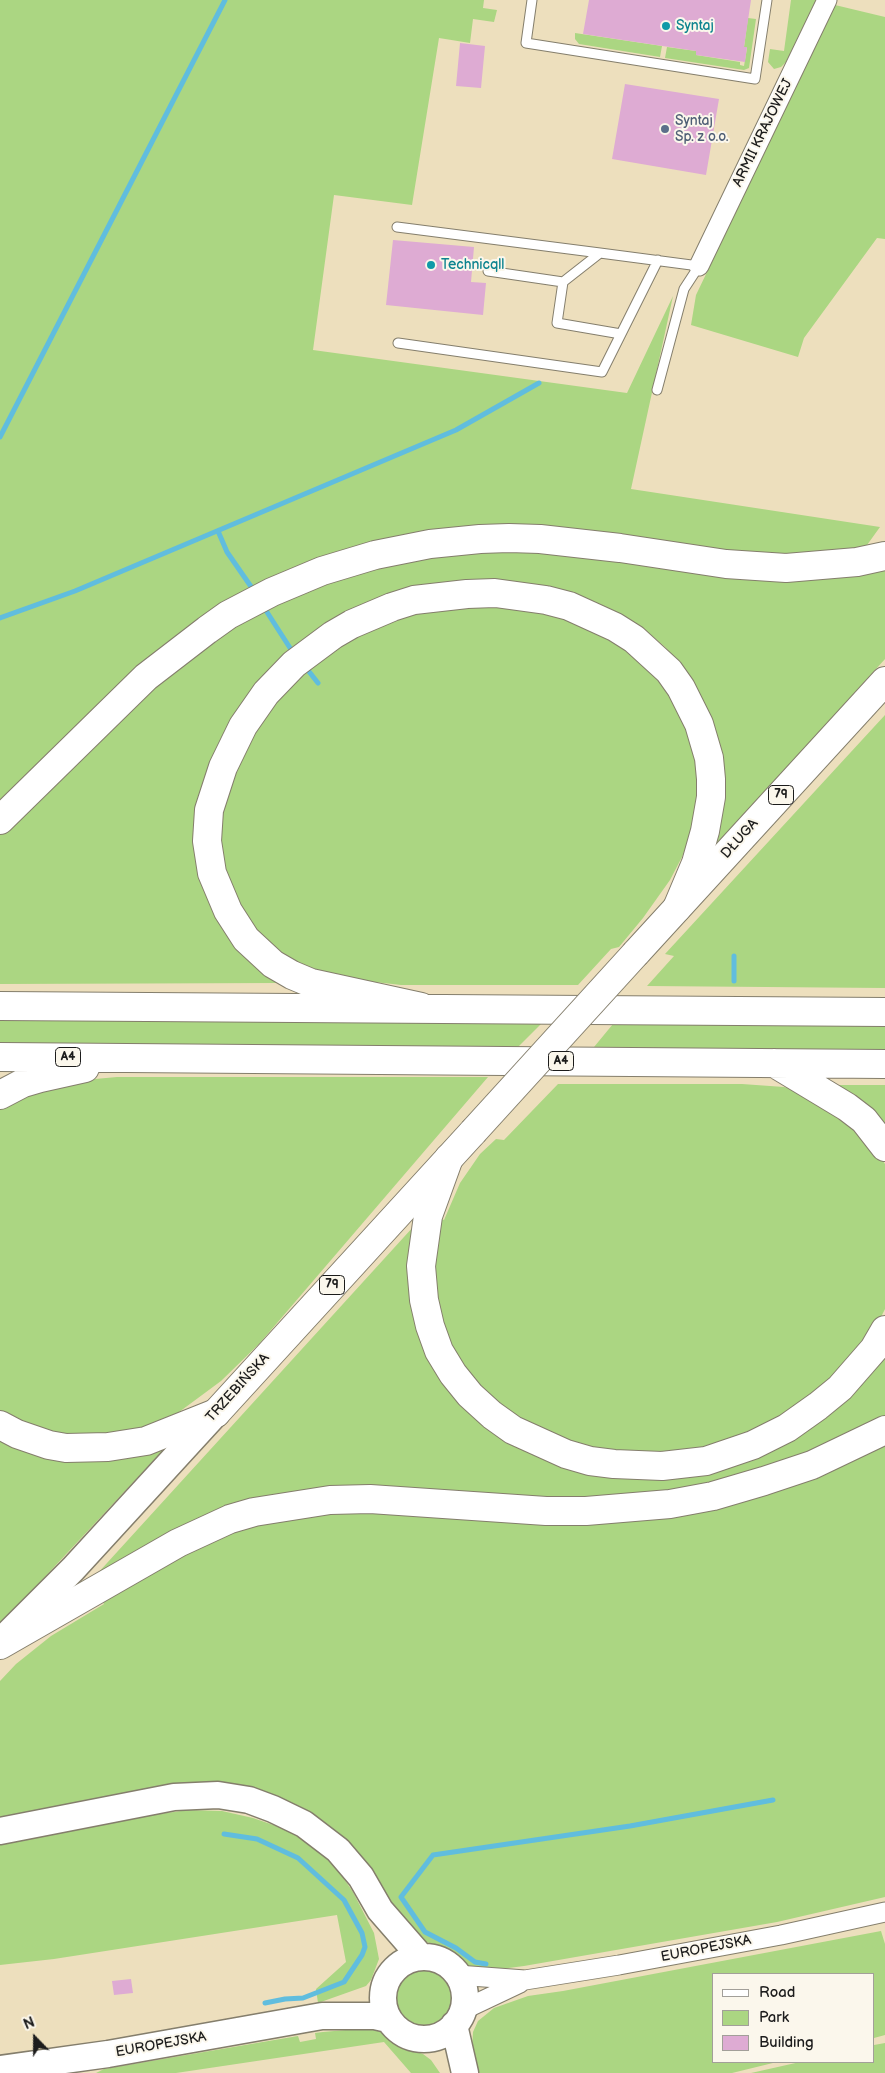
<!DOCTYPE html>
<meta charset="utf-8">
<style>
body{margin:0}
#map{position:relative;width:885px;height:2073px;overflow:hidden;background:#eddfbd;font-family:"Balsamiq Sans",sans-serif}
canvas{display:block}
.legend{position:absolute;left:712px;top:1973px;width:162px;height:90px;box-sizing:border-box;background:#fbf7ec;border:1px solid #a29f99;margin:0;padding:6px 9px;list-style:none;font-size:15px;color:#1c1c1c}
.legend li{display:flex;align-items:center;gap:10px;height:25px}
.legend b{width:25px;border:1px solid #a29f99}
.north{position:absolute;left:10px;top:2013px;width:50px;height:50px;-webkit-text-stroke:4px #fbf7ec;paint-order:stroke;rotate:338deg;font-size:14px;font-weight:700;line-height:20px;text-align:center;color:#1c1c1c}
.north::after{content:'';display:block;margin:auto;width:18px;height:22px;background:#1c1c1c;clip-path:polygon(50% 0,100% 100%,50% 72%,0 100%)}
</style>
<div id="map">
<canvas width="885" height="2073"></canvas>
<ul class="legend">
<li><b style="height:6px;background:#fff"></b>Road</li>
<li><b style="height:14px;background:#abd682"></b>Park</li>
<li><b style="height:14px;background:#deabd3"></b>Building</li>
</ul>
<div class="north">N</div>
</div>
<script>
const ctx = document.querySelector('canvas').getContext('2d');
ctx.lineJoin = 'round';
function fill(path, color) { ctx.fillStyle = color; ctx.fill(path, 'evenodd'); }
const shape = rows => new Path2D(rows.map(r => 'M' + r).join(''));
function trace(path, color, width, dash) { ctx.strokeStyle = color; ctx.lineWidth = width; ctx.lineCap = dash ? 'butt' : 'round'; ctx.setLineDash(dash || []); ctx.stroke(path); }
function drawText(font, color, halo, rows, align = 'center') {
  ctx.font = font + ' "Balsamiq Sans",sans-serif'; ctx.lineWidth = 4; ctx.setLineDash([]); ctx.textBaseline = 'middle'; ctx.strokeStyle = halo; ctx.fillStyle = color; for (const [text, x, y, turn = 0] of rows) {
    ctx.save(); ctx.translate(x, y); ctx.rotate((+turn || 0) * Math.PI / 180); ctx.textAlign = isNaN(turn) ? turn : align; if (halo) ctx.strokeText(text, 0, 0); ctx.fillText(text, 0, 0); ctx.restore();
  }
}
fill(shape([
 [0,0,484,0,483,8,497,10,494,22,473,19,470,43,439,38,412,205,334,195,313,350,627,393,673,296,631,489,880,527,862,552,780,559,542,529,308,564,0,806],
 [791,0,816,0,786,62,781,67,774,69,768,62,770,49,784,51],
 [835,5,885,17,885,239,877,238,804,338,798,357,691,325,696,295],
 [748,18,756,19,749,68,744,70,665,58,667,47,696,51,696,55,740,62,740,65,744,66,747,48,744,47],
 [575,33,662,46,660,57,579,44,575,39],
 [497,548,885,567,885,659,713,849,722,759,712,720,700,695,687,672,665,647,643,628,613,611,576,595,536,585,486,579,443,582,407,589,303,641,197,830,280,983,0,984,0,833,165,673,273,601,378,564],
 [480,603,563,616,627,648,669,686,688,726,698,761,698,814,682,857,670,880,643,918,619,947,611,949,578,985,401,985,340,978,304,968,284,956,249,922,235,900,226,871,221,844,222,816,227,793,242,757,259,724,281,695,333,648,396,618,428,609],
 [885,715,885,988,647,986,674,956,665,954],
 [0,1019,543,1022,516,1049,0,1048],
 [613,1024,885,1026,885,1051,594,1047],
 [117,1077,488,1077,259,1344,221,1381,171,1418,125,1435,51,1435,0,1414,0,1107,62,1082],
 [558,1084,742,1084,784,1087,801,1092,821,1101,874,1146,885,1164,885,1309,876,1327,846,1369,771,1426,684,1454,598,1452,508,1417,461,1370,433,1299,437,1217,444,1220,460,1183,480,1154,496,1139,504,1140],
 [830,1085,885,1085,885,1132],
 [414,1226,412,1303,502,1437,724,1464,885,1345,885,1420,759,1475,623,1501,332,1493,97,1574],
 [0,1435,167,1446,0,1625],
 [885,1441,885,1897,777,1922,524,1966,493,1970,477,1970,465,1965,455,1954,439,1946,420,1940,372,1876,296,1808,112,1798,0,1817,0,1681,16,1664,51,1636,104,1604,101,1599,236,1526,332,1509,570,1521],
 [188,1810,222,1811,253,1818,285,1829,311,1844,336,1867,353,1892,374,1933,379,1959,371,1980,366,1986,318,2003,316,1989,346,1962,337,1915,54,1959,0,1965,0,1843,116,1820],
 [881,1931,885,1944,885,2035,874,2038,874,1974,714,1974,714,2062,777,2062,732,2073,477,2073,472,2048,473,2032,478,2021,494,2008,528,1996,563,1991],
 '395 1999a29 29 0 1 1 58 0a29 29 0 1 1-58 0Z',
 [368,2028,378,2030,395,2043,423,2054,431,2060,440,2073,411,2073,384,2042,176,2073,96,2073,104,2069,298,2036,300,2042,316,2039,315,2033,323,2032],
 [885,2043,885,2073,751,2073,800,2062,874,2062,874,2045]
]), '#abd682');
trace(shape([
 [0,437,225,0],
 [218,531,227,552,252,588],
 [265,609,292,651],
 [0,618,75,591,456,430,539,383],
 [307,669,318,683],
 [734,956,734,981],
 [224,1834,257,1839,298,1858,344,1900,362,1933,365,1947,362,1955,344,1982,303,1998,285,1999,265,2003],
 [486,1964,475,1962,456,1948,425,1932,401,1897,433,1855,630,1826,773,1800]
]), '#60bdde', 5);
fill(shape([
 [589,0,751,0,744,47,747,47,745,62,696,55,696,51,583,34],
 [460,43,485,46,481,88,456,86],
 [625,84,719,99,706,175,612,159],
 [393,240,474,247,471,282,486,283,483,315,386,305],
 [131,1979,133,1993,114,1995,112,1981]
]), '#deabd3');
const lane = shape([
 [532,0,526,43,755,79,767,0],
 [397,227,600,253],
 [488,271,563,282,600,253,699,266,684,289,657,390],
 [563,282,557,323,621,334,658,260],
 [398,343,602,372,621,334]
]);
const street = shape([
 [699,266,827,0],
 [457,1975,525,1980,619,1965,781,1935,885,1912],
 [463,2010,520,1983]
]);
const secondary = shape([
 [4,1638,73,1569,216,1413],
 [0,1831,174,1797,218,1795,249,1800,273,1809,304,1824,338,1850,361,1877,380,1910,421,1957],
 '383 1998a41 41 0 1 1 82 0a41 41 0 1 1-82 0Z',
 [454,2025,465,2073],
 [0,2069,108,2054,322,2016,375,2016,388,2019]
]);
const primary = shape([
 [636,953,885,681],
 [216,1413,473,1132]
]);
const highway = shape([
 [0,820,146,677,207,630,228,615,272,592,322,571,375,555,430,544,480,539,509,538,540,539,620,548,726,564,786,568,857,562,885,556],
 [0,1006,885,1012],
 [421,1007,311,983,292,975,273,964,246,939,228,911,212,873,207,841,209,810,223,767,243,726,266,693,294,664,333,635,352,624,392,607,414,600,467,594,495,593,546,600,569,606,615,627,634,639,669,671,681,688,699,724,709,758,711,779,711,797,705,831,696,863,677,908],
 [0,1057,885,1064],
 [774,1063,847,1107,864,1120,885,1147],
 [0,1095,23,1083,40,1078,85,1068],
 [449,1158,428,1216,421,1266,424,1300,430,1326,439,1351,453,1374,470,1395,492,1415,513,1430,566,1454,590,1461,614,1464,662,1466,706,1461,753,1445,787,1428,818,1406,840,1388,874,1349,885,1330],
 [0,1425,17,1434,49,1445,66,1448,108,1447,146,1441,216,1413],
 [0,1645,178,1543,230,1519,254,1512,330,1500,370,1499,546,1511,586,1511,670,1504,713,1496,764,1481,812,1465,885,1430]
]);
trace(lane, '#847e6c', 11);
trace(street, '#847e6c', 21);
trace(secondary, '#847e6c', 29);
trace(primary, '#847e6c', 30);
trace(highway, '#847e6c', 30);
trace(lane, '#fff', 9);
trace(street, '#fff', 19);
trace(secondary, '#fff', 26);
trace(primary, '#fff', 28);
trace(highway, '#fff', 28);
const primaryBridge = shape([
 [473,1132,636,953]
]);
trace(primaryBridge, '#847e6c', 30, []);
trace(primaryBridge, '#fff', 28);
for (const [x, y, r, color] of [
 [666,26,5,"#0f9aa8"],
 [665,129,5,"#5c6f8a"],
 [431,265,5,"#0f9aa8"]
]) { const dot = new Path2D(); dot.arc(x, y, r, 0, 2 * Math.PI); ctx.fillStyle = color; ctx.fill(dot); trace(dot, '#fbf7ec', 2); }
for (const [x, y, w] of [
 [781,795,25],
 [68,1057,25],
 [561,1061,25],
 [332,1285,25]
]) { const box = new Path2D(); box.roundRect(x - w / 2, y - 9.5, w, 19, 4); ctx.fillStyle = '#fbf7ec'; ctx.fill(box); trace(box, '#1c1c1c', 1); }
drawText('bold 12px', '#1c1c1c', null, [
 ["79",781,795],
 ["A4",68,1057],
 ["A4",561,1061],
 ["79",332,1285]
]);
drawText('14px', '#0d838f', '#fbf7ec', [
 ["Syntaj",676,26],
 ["Technicqll",441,265]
], 'left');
drawText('14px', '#4e5e75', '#fbf7ec', [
 ["Syntaj",675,121],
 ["Sp. z o.o.",675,137]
], 'left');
drawText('14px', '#1c1c1c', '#fbf7ec', [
 ["ARMII KRAJOWEJ",763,133,-64],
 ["DŁUGA",740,839,-48],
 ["TRZEBIŃSKA",238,1388,-48],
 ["EUROPEJSKA",706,1949,-11],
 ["EUROPEJSKA",161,2045,-10]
]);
</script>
